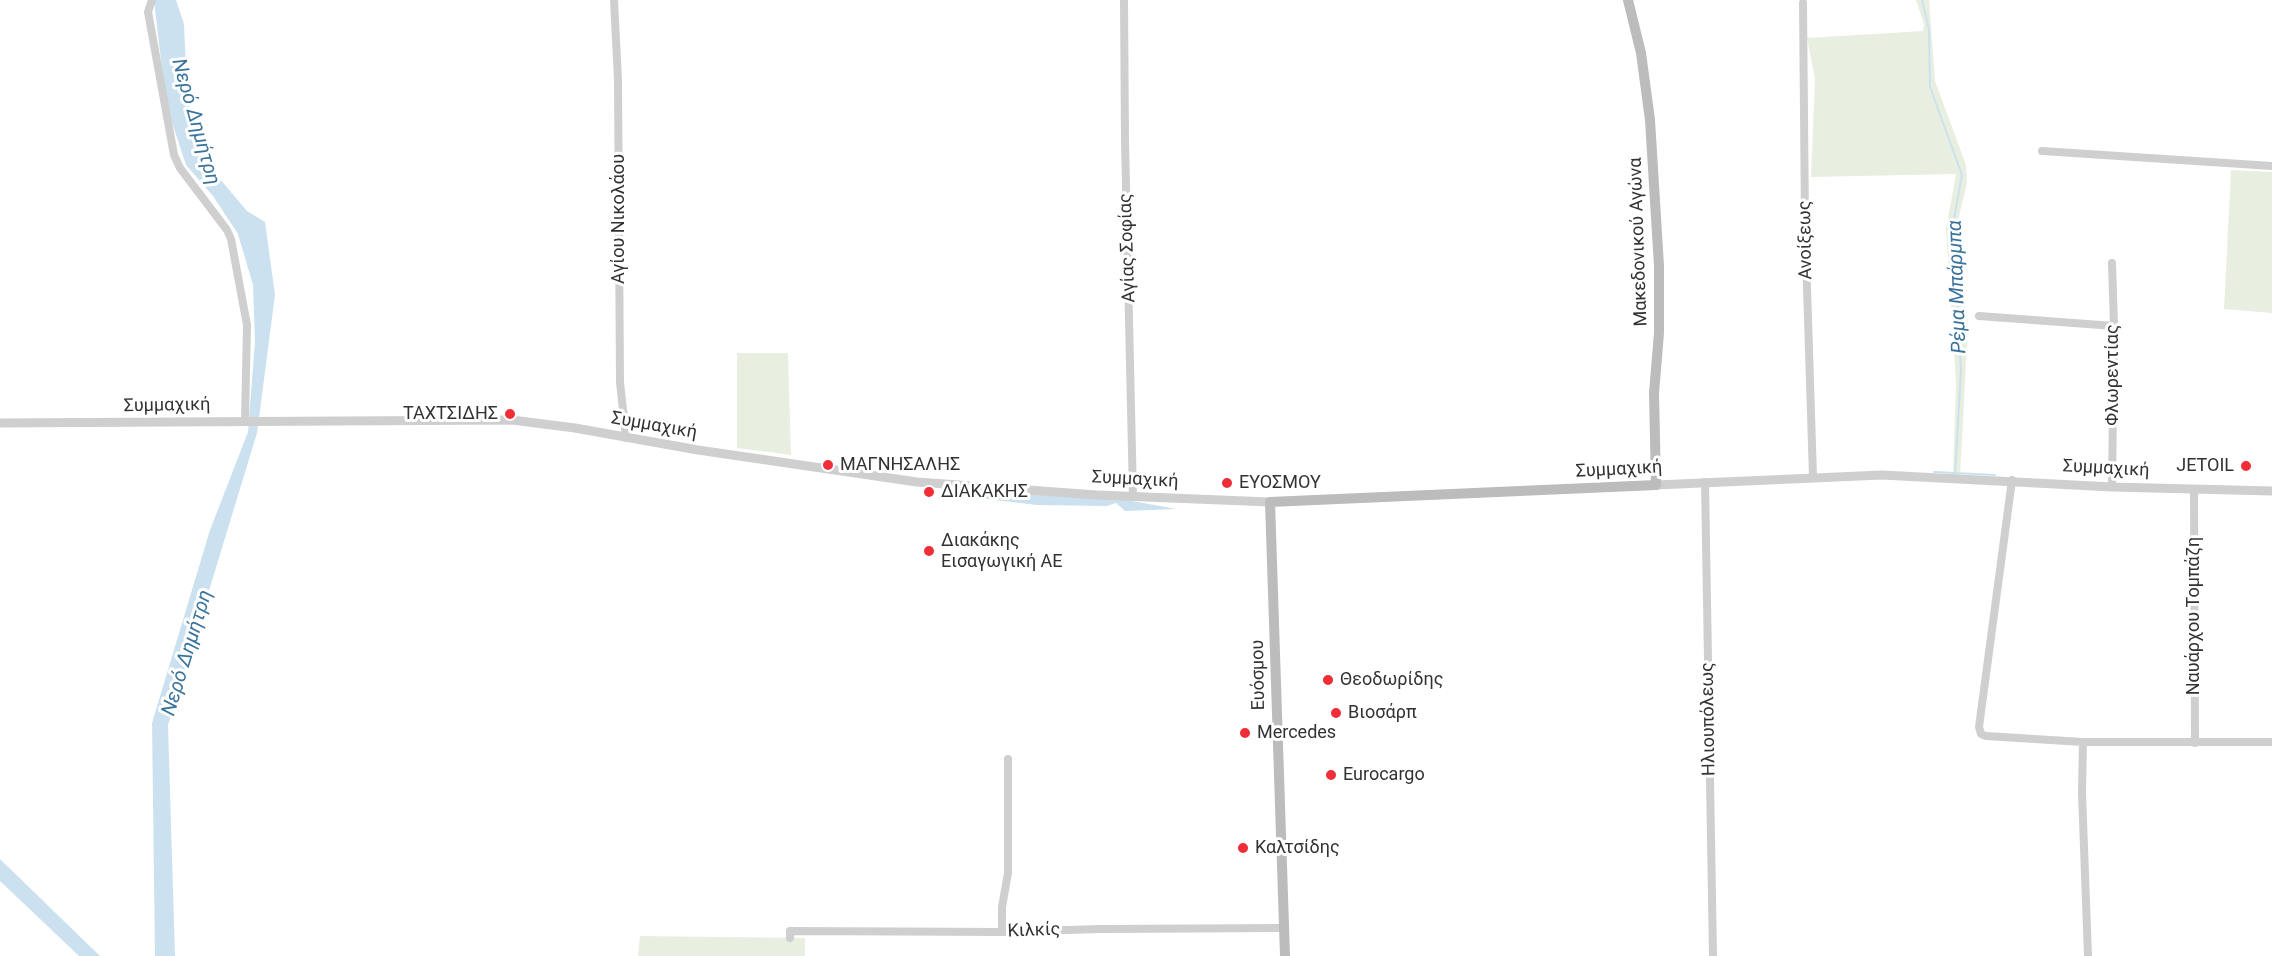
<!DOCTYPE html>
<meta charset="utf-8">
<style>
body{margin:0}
canvas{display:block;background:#fff}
</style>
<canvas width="2272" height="956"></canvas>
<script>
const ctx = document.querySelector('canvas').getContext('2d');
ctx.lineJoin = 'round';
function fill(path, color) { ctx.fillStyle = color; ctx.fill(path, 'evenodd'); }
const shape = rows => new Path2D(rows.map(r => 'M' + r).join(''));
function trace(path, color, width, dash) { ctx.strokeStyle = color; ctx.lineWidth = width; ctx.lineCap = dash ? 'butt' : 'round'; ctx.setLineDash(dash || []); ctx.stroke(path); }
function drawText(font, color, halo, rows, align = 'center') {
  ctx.font = font + ' Roboto,sans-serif'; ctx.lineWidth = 6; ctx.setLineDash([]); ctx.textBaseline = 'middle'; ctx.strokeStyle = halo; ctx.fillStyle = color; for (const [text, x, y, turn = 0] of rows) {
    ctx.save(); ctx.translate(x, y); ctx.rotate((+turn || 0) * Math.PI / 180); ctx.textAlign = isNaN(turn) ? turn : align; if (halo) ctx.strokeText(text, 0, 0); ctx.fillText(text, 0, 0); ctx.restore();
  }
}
fill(shape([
 [1916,0,1929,0,1935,81,1966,165,1967,183,1956,229,1968,325,1960,476,1953,476,1956,383,1946,229,1956,174,1811,177,1815,79,1807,38,1923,31,1924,24],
 [2231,170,2272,172,2272,313,2224,309],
 [737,353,788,353,791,455,737,448],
 [640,936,805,938,805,956,638,956]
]), '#e8efe0');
fill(shape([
 [154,0,176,0,184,24,188,112,214,172,247,211,265,222,275,295,257,433,168,725,175,956,155,956,152,723,210,530,248,432,255,341,253,285,238,234,213,196,186,165,166,104],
 [1047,490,1115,498,1177,509,1125,511,1116,503,1107,506,1037,505,970,497],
 [0,859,100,956,79,956,0,881]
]), '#cce1ef');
trace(shape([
 [1922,0,1929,30,1930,87,1962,175,1953,225,1961,371,1955,473],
 [188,105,191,120],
 [1934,472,1995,475]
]), '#cce1ef', 2);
trace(shape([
 [152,0,148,12,174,155,180,168,227,230,231,239,247,325,245,421],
 [614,0,618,80,620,382,626,438],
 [1124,0,1125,140,1133,497],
 [1803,3,1805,224,1813,477],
 [2042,151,2272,166],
 [1979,316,2114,326],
 [2012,480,1979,727,1981,734,1986,736,2083,742,2272,742],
 [1705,482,1713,956],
 [2112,487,2114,326,2112,263],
 [2194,489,2195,743],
 [2083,742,2082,793,2088,956],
 [1002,932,1002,907,1008,873,1008,759],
 [790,938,790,931,1002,932,1100,929,1284,928]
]), '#cfcfcf', 8);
trace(shape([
 [0,423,512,420,575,428,698,450,917,482,1097,495,1270,502],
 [1656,485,1882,475,2112,487,2272,491]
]), '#cfcfcf', 9);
trace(shape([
 [1285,956,1270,502,1656,485,1654,393,1659,333,1659,266,1650,120,1641,53,1628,0]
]), '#bcbcbc', 10);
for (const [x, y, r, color] of [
 [510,414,6,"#ef2e38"],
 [828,465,6,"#ef2e38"],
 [2246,466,6,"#ef2e38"],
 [1227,483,6,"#ef2e38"],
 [929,492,6,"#ef2e38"],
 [929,551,6,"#ef2e38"],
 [1328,680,6,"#ef2e38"],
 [1336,713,6,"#ef2e38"],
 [1245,733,6,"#ef2e38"],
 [1331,775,6,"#ef2e38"],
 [1243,848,6,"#ef2e38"]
]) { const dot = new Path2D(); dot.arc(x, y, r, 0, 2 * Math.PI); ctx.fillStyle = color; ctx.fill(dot); trace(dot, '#fff', 2); }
drawText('18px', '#323232', '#fff', [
 ["Αγίου Νικολάου",619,219,-90],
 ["Ανοίξεως",1806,240,-91],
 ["Μακεδονικού Αγώνα",1639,242,-92],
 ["Αγίας Σοφίας",1128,248,-92],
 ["Φλωρεντίας",2113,375,-90],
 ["Συμμαχική",167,406,-1],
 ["Συμμαχική",654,426,10],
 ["Συμμαχική",2106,469,3],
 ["Συμμαχική",1619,470,-3],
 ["Συμμαχική",1135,480,3],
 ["Ναυάρχου Τομπάζη",2194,616,-90],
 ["Ευόσμου",1259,675,-91],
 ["Ηλιουπόλεως",1709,719,-91],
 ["Κιλκίς",1034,931,-2]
]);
drawText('18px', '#323232', '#fff', [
 ["ΤΑΧΤΣΙΔΗΣ",498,414,"right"],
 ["ΜΑΓΝΗΣΑΛΗΣ",840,465],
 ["JETOIL",2234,466,"right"],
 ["ΕΥΟΣΜΟΥ",1239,483],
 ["ΔΙΑΚΑΚΗΣ",941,492],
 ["Διακάκης",941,541],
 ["Εισαγωγική ΑΕ",941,562],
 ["Θεοδωρίδης",1340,680],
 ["Βιοσάρπ",1348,713],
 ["Mercedes",1257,733],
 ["Eurocargo",1343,775],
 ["Καλτσίδης",1255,848]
], 'left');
drawText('italic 20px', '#3a739b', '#fff', [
 ["Νερό Δημήτρη",195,122,74],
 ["Ρέμα Μπάρμπα",1958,287,-92],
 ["Νερό Δημήτρη",188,653,-73]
]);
</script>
